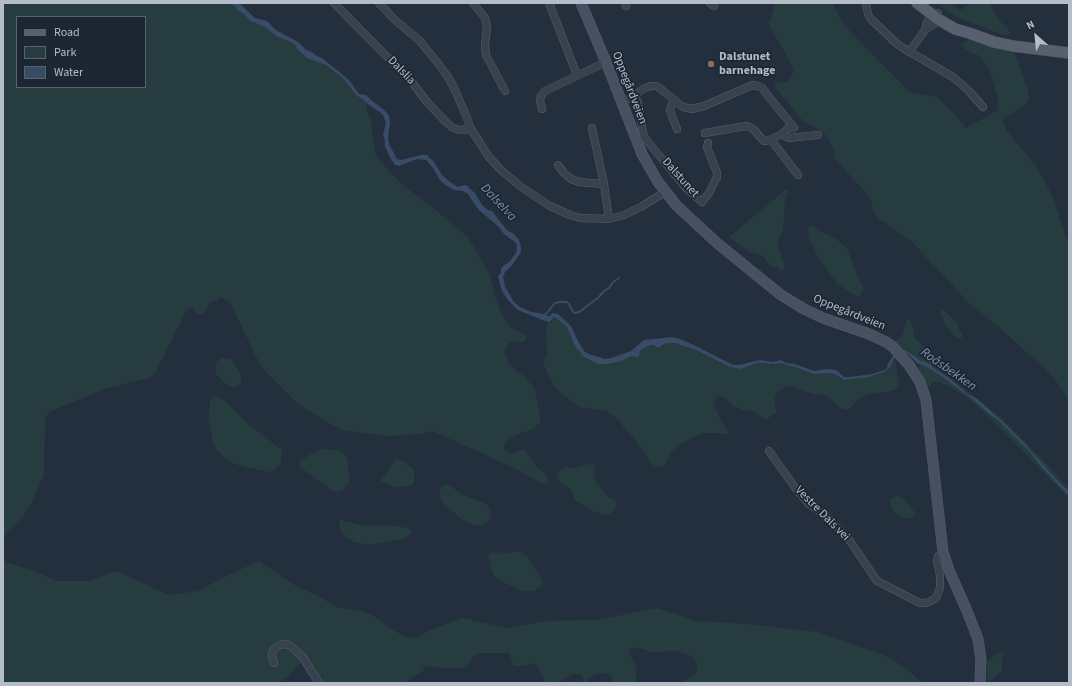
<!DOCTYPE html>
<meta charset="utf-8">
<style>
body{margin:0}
#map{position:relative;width:1072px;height:686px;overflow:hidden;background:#242f3e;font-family:"Source Sans 3",sans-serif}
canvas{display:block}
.frame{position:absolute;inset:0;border:4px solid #b4bcc9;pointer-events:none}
.legend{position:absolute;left:16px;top:16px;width:130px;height:72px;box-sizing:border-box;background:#1d2633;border:1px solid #59626f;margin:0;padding:5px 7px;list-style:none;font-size:12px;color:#b4bcc9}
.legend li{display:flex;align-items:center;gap:8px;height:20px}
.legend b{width:20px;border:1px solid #59626f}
.north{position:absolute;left:1016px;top:16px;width:40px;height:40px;-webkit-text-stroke:3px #1d2633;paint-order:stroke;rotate:333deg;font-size:11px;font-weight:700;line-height:16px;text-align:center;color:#b4bcc9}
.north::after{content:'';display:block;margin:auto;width:14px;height:18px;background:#b4bcc9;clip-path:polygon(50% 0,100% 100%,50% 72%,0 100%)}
</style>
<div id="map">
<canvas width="1072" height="686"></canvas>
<div class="frame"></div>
<ul class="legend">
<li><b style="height:5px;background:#56606e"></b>Road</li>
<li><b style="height:11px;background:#263c3f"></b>Park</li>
<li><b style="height:11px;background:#394c67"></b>Water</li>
</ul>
<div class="north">N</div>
</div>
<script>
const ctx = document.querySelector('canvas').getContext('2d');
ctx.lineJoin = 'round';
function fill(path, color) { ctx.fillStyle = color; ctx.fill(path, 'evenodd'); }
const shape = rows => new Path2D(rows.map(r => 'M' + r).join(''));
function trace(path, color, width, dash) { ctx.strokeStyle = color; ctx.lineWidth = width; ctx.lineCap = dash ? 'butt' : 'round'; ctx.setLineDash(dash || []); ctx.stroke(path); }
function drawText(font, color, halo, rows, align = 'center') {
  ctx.font = font + ' "Source Sans 3",sans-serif'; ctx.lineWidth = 3.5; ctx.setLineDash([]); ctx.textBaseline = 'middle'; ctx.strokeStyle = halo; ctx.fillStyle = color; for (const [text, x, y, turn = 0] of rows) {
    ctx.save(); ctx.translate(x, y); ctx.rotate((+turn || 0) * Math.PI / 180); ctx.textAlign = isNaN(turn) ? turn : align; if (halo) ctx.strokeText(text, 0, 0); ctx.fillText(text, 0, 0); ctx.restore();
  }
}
fill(shape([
 [3,3,229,3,234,5,239,11,244,14,250,21,263,26,289,41,316,61,323,63,343,78,357,96,366,101,366,108,371,121,373,140,376,154,380,161,402,184,438,212,468,237,489,273,494,293,500,311,505,319,511,328,525,335,527,338,523,342,521,342,513,341,508,344,504,351,508,362,516,371,524,376,535,389,541,421,535,428,511,437,506,442,504,446,505,450,508,452,514,453,523,449,525,450,537,467,546,474,548,478,547,483,544,484,510,466,432,431,422,434,387,436,342,430,322,419,297,403,264,370,254,353,234,310,229,302,221,297,217,301,212,301,209,304,203,314,198,314,192,308,187,309,155,373,152,376,148,378,105,389,54,410,49,412,45,418,44,474,32,503,24,515,8,531,3,542],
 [17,17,145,17,145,87,17,87],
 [776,3,832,3,844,25,910,92,936,97,950,109,966,128,998,110,998,99,991,74,980,56,965,50,963,44,970,38,982,44,1015,53,1028,92,1029,100,1021,108,1004,118,1003,122,1007,131,1036,166,1045,182,1054,199,1069,247,1069,400,1054,378,1044,368,1000,328,986,317,969,303,912,242,878,218,874,212,870,198,867,194,835,159,833,148,827,136,815,127,803,121,775,87,774,83,785,82,790,79,792,76,794,69,770,27,769,23],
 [938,3,947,3,960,10,972,3,989,3,993,9,997,18,1009,30,1010,33,1006,36,957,17,943,8],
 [785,190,788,191,785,200,783,230,778,242,779,250,784,264,784,268,781,271,779,268,770,266,765,258,760,255,749,252,729,237],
 [812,225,819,231,835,238,847,248,859,280,864,289,859,296,857,296,848,291,839,285,832,277,817,256,814,247,809,239,807,229,808,227],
 [943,309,956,322,962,335,962,338,958,338,955,336,945,324,940,313,941,310],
 [555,317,567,327,574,344,580,352,582,356,601,364,621,361,632,356,637,357,640,351,648,346,651,345,656,347,661,347,666,343,675,343,696,350,730,367,740,369,744,368,757,363,775,364,781,363,787,365,798,368,806,371,819,374,833,373,844,380,869,377,882,373,889,369,893,361,896,363,897,374,899,382,897,389,887,392,874,393,864,396,860,398,850,408,846,410,841,408,830,398,824,395,813,394,792,386,785,387,776,393,774,402,777,412,766,420,755,412,742,410,733,406,725,398,719,396,714,400,715,408,729,435,721,433,704,433,693,437,680,444,673,450,665,464,661,467,657,467,652,464,634,438,624,428,620,421,606,411,580,407,562,394,552,383,544,365,544,359,547,354,546,328,548,322,551,322],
 [906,320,908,320,911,321,915,338,928,350,941,369,947,375,1001,418,1046,463,1066,486,1069,489,1069,492,1054,477,1026,445,1000,419,948,377,921,361,907,351,903,349,900,350,894,343,894,341,900,338,903,334],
 [223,358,230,359,233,361,241,374,241,380,240,384,235,387,231,386,225,383,217,375,215,371,216,364,217,361],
 [920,365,929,368,941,376,971,398,992,416,997,419,1005,427,1013,434,1057,482,1069,496,1069,499,1004,431,986,414,966,397,949,386,938,382,932,383,928,389,924,378,918,368],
 [215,396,227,402,249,425,281,449,282,451,281,463,279,466,275,470,269,472,244,467,232,463,225,459,221,454,216,449,213,442,208,418,210,401,213,397],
 [320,449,337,450,344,453,346,456,348,462,349,482,343,490,338,492,334,492,303,469,300,466,299,462,301,460],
 [396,459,403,461,413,469,414,473,414,482,411,486,396,487,381,482,381,480,386,473,395,460],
 [587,464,593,465,595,467,594,475,596,482,609,497,614,499,617,505,613,512,606,515,593,511,574,500,573,493,570,489,560,482,557,478,557,475,560,470,566,467,576,468],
 [445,485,449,485,461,494,486,504,489,507,491,514,489,520,486,523,479,525,474,525,463,520,446,506,442,502,439,492,441,488],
 [898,496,905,500,914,511,915,514,913,517,908,519,901,517,896,514,893,511,890,502,891,499,895,497],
 [341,520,365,526,387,525,408,528,410,529,411,533,407,537,398,540,375,544,363,544,354,542,347,538,343,534,340,528,339,522],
 [517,551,521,552,528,557,543,581,542,585,533,591,522,591,499,580,493,574,488,557,489,553,494,552,506,553],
 [3,556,7,563,30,569,57,581,89,581,116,571,169,595,199,591,224,577,259,561,296,586,317,595,336,607,361,611,372,615,391,629,402,635,415,638,433,629,462,618,508,628,546,621,597,620,657,608,697,621,747,624,817,632,872,651,891,658,905,668,923,683,683,683,696,673,698,666,692,656,676,651,652,652,635,647,629,650,632,660,637,667,635,683,613,683,612,677,608,673,597,674,587,679,587,683,583,683,583,677,579,674,573,674,555,683,545,683,542,674,536,666,531,663,524,666,514,666,509,653,478,653,472,658,470,663,464,668,444,668,423,666,424,668,424,670,414,676,405,683,322,683,306,658,288,676,280,682,283,683,3,683],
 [1005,652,1002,658,1002,671,989,682,987,680,987,662,998,653]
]), '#263c3f');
fill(shape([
 [229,3,239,3,255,18,267,21,276,30,298,42,306,50,312,52,317,56,322,58,349,80,359,94,366,95,372,101,383,109,389,115,390,122,388,138,389,144,397,159,401,160,421,155,427,155,434,162,442,175,450,182,458,187,465,185,468,186,470,189,475,193,482,205,488,210,492,211,506,229,510,232,514,234,519,240,521,248,521,252,513,264,505,272,503,277,505,287,511,297,513,301,520,307,531,312,539,313,548,316,550,316,552,313,558,314,571,326,579,343,585,352,589,354,605,359,611,358,631,351,644,340,672,337,680,339,698,347,733,365,739,365,760,360,773,362,781,360,786,363,795,364,814,371,827,369,836,370,844,377,850,377,873,374,884,370,887,368,888,364,893,356,900,350,903,349,907,351,921,361,930,364,936,370,948,377,968,394,977,399,993,413,1000,419,1026,445,1054,477,1069,492,1069,496,1042,467,1030,452,997,419,992,416,971,398,941,376,929,368,917,363,907,353,904,352,903,352,895,357,890,367,884,372,869,377,844,380,833,373,814,374,798,368,787,365,781,363,775,364,757,363,744,368,740,369,730,367,696,350,675,343,666,343,658,348,653,345,648,346,640,351,639,356,637,357,632,356,621,361,608,364,598,364,582,356,580,352,577,349,574,344,567,327,556,318,554,317,550,322,545,321,518,310,508,300,502,291,498,276,501,273,501,270,502,267,510,261,516,253,517,250,517,245,515,242,504,234,499,227,479,210,475,205,468,194,463,191,454,190,444,184,440,180,433,168,426,160,417,159,399,166,395,165,391,159,385,147,385,140,383,135,386,123,383,115,381,113,369,105,363,99,357,96,343,78,326,65,307,58,298,50,295,45,289,41,278,37,263,26,250,21,244,14,239,11,234,5]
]), '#394c67');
trace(shape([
 [542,316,547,313,555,303,560,302,567,302,569,304,573,312,575,313,579,312,599,297,604,291,609,288,613,282,619,278]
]), '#394c67', 2);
const street = shape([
 [334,3,411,81,427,102,446,122,453,128,460,130,471,129],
 [379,3,396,21,419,40,437,62,448,77,455,90,467,118,471,129,489,157,501,170,520,186,550,206,570,215,580,218,609,219,624,215,641,207,665,192],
 [473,3,485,18,487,28,485,45,486,55,505,91],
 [549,3,577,75],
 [625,3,626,6],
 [710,3,714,6],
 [866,3,868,14,870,18,896,43,903,48,953,77,969,91,983,107],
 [909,52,925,30,934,24,938,19,938,13,932,15,927,22,925,30],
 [635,95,638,103,643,132,644,137,685,187,702,202,709,193,717,177,717,173,707,147,708,143],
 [675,100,671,106,670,111,677,129],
 [622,103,645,88,651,86,657,86,683,107,692,109,704,106,748,87,753,85,758,86,762,88,794,128],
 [542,109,540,101,541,96,545,91,606,62],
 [592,128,604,184,609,219],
 [705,133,740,127,748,126,752,128,764,141,767,141,782,134,792,125],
 [782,134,788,138,818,135],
 [772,139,775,145,798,175],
 [558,165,564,173,571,179,579,182,604,184],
 [769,451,796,489,808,503,827,517,850,541,877,581,920,603,926,603,931,601,936,598,940,588,940,575,937,561,938,556,944,554],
 [274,663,272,655,273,650,278,646,283,644,289,645,302,656,319,683]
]);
const secondary = shape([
 [581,3,606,62,642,154,658,182,677,206,717,243,781,295,804,309,823,318,869,334,886,342,893,347,909,365,920,382,926,400,943,552,949,570,967,611,978,639,981,660,980,683]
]);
const primary = shape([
 [917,3,938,19,955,29,969,33,994,42,1013,46,1069,53]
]);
trace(street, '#565f6c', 8);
trace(secondary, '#565f6c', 11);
trace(primary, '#414a57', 12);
trace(street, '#38414e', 7);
trace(secondary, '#465061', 10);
trace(primary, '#56606e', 11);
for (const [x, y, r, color] of [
 [711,64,4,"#8d6e63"]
]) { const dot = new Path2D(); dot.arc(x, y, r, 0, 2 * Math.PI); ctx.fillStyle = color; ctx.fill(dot); trace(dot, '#1d2633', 1.5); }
drawText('bold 12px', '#b4bcc9', '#1d2633', [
 ["Dalstunet",719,57],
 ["barnehage",719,71]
], 'left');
drawText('12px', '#b4bcc9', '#1d2633', [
 ["Dalslia",401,71,46],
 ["Oppegårdveien",629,88,69],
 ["Dalstunet",680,178,48],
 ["Oppegårdveien",849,313,22],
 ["Vestre Dals vei",822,514,45]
]);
drawText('italic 13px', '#7c92b1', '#1d2633', [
 ["Dalselva",498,203,47],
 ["Roåsbekken",948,370,35]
]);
</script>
